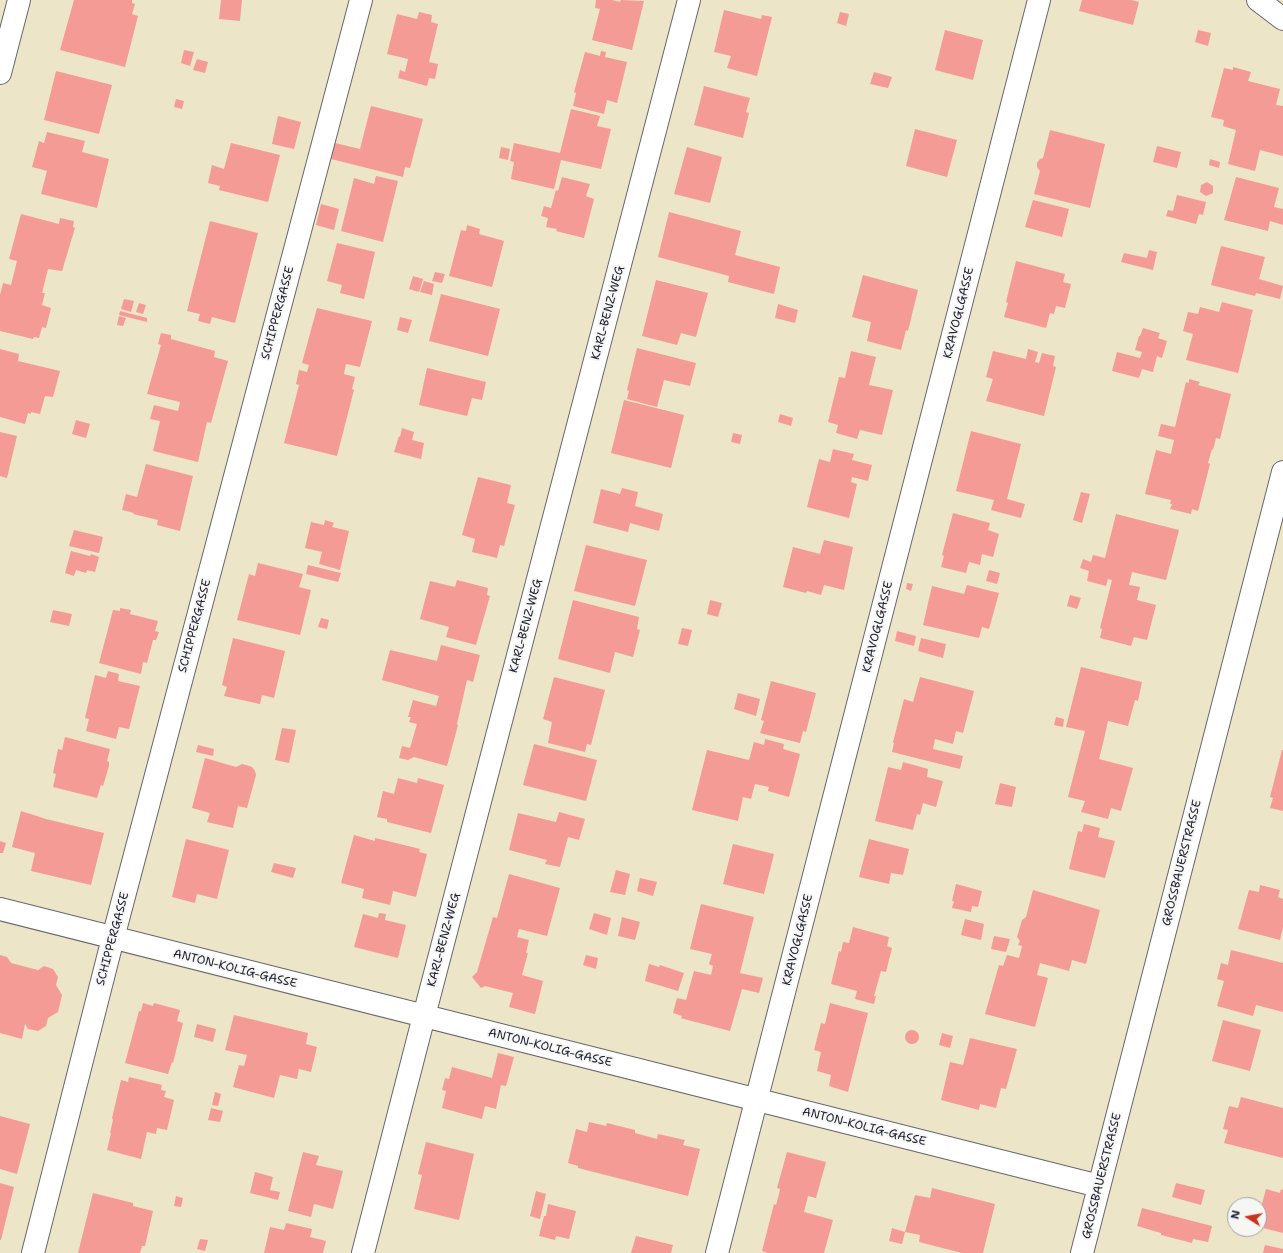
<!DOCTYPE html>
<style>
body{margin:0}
#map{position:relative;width:1283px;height:1253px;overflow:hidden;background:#ece5c8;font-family:"Shantell Sans",sans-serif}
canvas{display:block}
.north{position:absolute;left:1227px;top:1197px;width:40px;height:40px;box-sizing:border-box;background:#f6f6f2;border:1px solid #a1a1a9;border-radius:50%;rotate:281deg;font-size:11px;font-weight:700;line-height:16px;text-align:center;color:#22223b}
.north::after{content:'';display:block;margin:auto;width:14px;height:18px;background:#c8321e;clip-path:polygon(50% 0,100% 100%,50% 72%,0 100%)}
</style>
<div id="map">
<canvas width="1283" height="1253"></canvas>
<div class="north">N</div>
</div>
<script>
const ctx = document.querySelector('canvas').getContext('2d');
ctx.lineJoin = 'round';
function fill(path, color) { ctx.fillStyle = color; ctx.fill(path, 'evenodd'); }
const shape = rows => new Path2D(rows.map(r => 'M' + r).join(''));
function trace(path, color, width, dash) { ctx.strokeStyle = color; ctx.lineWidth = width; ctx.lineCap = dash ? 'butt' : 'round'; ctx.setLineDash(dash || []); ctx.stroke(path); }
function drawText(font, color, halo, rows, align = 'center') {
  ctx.font = font + ' "Shantell Sans",sans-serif'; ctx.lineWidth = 4; ctx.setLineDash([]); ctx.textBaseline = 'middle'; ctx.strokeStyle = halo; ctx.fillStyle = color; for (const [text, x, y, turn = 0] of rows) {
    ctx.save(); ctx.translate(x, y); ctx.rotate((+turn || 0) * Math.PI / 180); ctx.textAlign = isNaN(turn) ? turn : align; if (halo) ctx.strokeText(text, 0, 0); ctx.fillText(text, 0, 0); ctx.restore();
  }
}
fill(shape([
 [74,0,132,0,132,3,135,4,132,14,138,16,125,67,60,50],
 [221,0,242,0,240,21,219,19],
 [596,0,612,0,620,2,621,0,644,1,632,50,592,40,600,9,595,8],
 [1082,0,1131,0,1139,2,1133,25,1079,11],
 [724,10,761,19,762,15,772,17,757,76,727,68,731,56,714,52],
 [419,12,432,15,431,22,438,24,429,62,438,64,435,79,429,78,427,86,398,78,400,70,405,72,408,59,387,54,397,14,417,19],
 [840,12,849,14,846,26,837,23],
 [945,30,983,40,973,80,935,70],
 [1198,30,1211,33,1208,46,1195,42],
 [184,50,194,52,190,66,181,63],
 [601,51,606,52,605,57,627,62,617,103,607,100,604,114,573,106,576,93,574,92,585,52,600,56],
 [197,59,208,62,205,73,193,70],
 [1233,67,1251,72,1248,81,1280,89,1276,105,1283,106,1283,156,1260,150,1255,171,1228,164,1236,130,1223,126,1224,120,1211,117,1224,68,1233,70],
 [56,71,112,85,99,134,44,120],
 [874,72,892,77,888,88,870,84],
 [704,86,750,98,746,112,749,113,743,138,694,125],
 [176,99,184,101,182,109,174,107],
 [371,106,423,119,410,168,405,167,403,177,331,159,335,143,360,149],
 [571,109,600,116,597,126,611,129,601,169,561,160,554,189,511,179,514,162,510,161,514,143,560,153],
 [278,116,301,122,294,149,272,144],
 [915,129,957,140,947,177,906,166],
 [1050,130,1105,144,1090,208,1034,194,1040,171,1037,167,1037,163,1040,159,1043,158],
 [47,132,85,141,82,152,109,159,97,208,41,194,47,171,32,167,39,141,44,143],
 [231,143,280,155,268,202,219,190,220,186,208,183,212,165,224,169],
 [1157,146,1181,152,1177,168,1153,162],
 [501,147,510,149,508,160,499,158],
 [687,147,722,157,710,203,674,194],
 [1210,159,1220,162,1219,168,1209,165],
 [376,176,398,181,383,242,341,231,354,178,374,184],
 [562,177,590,184,586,196,594,199,584,238,556,231,557,229,546,227,548,218,541,216,544,206,551,208,556,190,558,191],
 [1236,177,1279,188,1274,207,1283,209,1283,225,1270,221,1268,231,1224,220],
 [1207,182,1213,186,1213,193,1206,196,1200,192,1201,185],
 [1177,195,1206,202,1203,215,1199,214,1196,224,1166,216,1168,210,1173,211],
 [1033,200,1069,209,1062,237,1025,227],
 [321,204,339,209,334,230,316,225],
 [669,212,741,231,735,255,780,267,774,294,728,282,729,276,658,257],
 [21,214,59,224,60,218,74,221,73,227,75,228,62,271,48,269,42,293,45,293,42,305,51,308,46,328,42,327,39,338,34,337,33,339,0,331,0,295,3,283,11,285,17,261,9,259],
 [210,221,258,233,235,323,212,317,210,324,198,321,200,314,187,311],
 [467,225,480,229,479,234,504,241,492,287,449,276,461,230,466,231],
 [337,243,375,252,364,299,340,293,342,285,327,281],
 [1221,246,1265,257,1259,279,1283,286,1280,299,1256,293,1255,296,1211,285],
 [1149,250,1157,252,1153,270,1121,262,1124,253,1147,258],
 [1016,261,1065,274,1063,282,1071,284,1065,308,1056,306,1054,314,1050,313,1046,328,1004,317,1008,303,1006,302],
 [435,272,445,274,442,283,432,281],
 [863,275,918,290,908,331,906,330,901,350,867,341,871,322,852,317],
 [413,276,423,279,419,292,409,289],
 [656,280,708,293,696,337,681,333,677,345,642,336],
 [424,281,434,284,432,295,420,292],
 [441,294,500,309,488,356,429,341],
 [124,299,134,301,131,312,121,309],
 [1222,302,1253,310,1250,320,1251,320,1238,373,1186,360,1193,334,1183,331,1188,312,1198,314,1200,307,1219,312],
 [139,303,146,305,143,314,136,312],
 [778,304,798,310,795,323,775,318],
 [317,308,372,321,360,367,346,364,344,374,355,377,352,389,354,390,337,456,284,443,299,385,296,384,299,370,307,372,309,365,302,363],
 [120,311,147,318,147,322,119,315],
 [119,316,126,318,123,326,117,325],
 [400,317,412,320,408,333,397,330],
 [1143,328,1160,333,1158,338,1167,341,1162,358,1157,356,1153,372,1142,369,1139,378,1112,371,1117,352,1140,358,1142,352,1135,350,1139,336,1140,336],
 [161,333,171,335,171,339,215,351,214,357,228,361,211,423,207,422,198,462,153,451,160,421,150,419,154,405,178,411,180,402,147,394,161,345,158,344],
 [637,348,696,363,690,386,664,380,657,407,627,399,629,391,627,390],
 [0,349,19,354,18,361,60,371,53,397,45,396,40,414,31,412,31,414,28,413,25,424,0,417],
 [1028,349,1038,352,1035,362,1039,363,1042,353,1055,356,1053,366,1056,367,1044,416,986,401,993,379,986,377,993,351,1026,359],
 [851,351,876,357,869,385,893,390,882,435,860,430,857,439,836,433,838,425,828,422,839,377,845,378],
 [427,368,486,382,482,400,472,398,467,416,419,405],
 [1189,379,1200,382,1198,385,1231,394,1220,439,1216,438,1213,450,1212,449,1208,463,1210,464,1198,511,1192,509,1191,514,1170,509,1172,504,1170,504,1171,500,1145,494,1156,450,1171,454,1172,449,1174,440,1158,436,1161,424,1175,427,1186,382,1189,383],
 [624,400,684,415,671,468,611,453],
 [780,414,793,418,791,426,778,422],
 [76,420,90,424,86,438,72,434],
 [402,428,414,432,412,440,424,443,421,459,394,452,399,436,400,437],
 [971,431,1021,444,1007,499,1025,504,1021,518,991,510,994,500,956,491],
 [0,432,17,436,7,478,0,476],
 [733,433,742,435,740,444,731,442],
 [833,449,854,454,852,460,872,465,868,481,852,477,851,482,857,484,849,518,807,507,819,459,830,462],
 [146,464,193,476,180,531,157,525,158,520,133,514,134,513,122,510,126,494,137,497],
 [478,477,511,485,507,503,515,505,504,546,500,545,497,558,472,552,475,539,462,535],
 [622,488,638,492,635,506,663,514,659,531,630,523,628,532,593,523,601,489,620,494],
 [1081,492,1090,494,1082,523,1073,520],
 [953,513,990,523,988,530,999,534,993,557,982,554,980,565,969,562,966,573,941,567,944,556,942,555],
 [1116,514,1179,530,1166,580,1132,572,1129,585,1140,587,1137,600,1156,605,1147,640,1134,637,1131,646,1100,638,1102,629,1100,628,1112,580,1108,579,1106,586,1087,581,1089,571,1080,568,1083,559,1091,562,1093,555,1105,558],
 [325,520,334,523,332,527,349,531,340,570,319,564,322,552,305,548,311,522,324,525],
 [74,530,103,537,99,553,69,546],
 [824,540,853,547,844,590,824,585,821,595,807,591,806,593,783,587,793,547,820,554],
 [586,545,647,560,635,606,574,591],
 [71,551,90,556,91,554,99,557,95,572,87,570,86,573,76,570,74,576,65,573],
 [258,563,303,574,299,587,311,590,300,635,237,620,249,574,255,576],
 [308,565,341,573,338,582,306,574],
 [989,570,1000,573,997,584,986,581],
 [457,580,488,588,487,595,490,596,476,645,446,637,449,627,420,619,430,581,455,587],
 [907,583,913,584,911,591,906,589],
 [967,585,999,593,989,629,982,627,979,638,923,625,932,586,964,594],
 [1070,595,1081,598,1077,609,1067,606],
 [573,600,639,617,637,629,640,630,633,657,615,652,610,673,558,659],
 [710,600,722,603,718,617,707,614],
 [120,608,131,610,130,614,158,621,155,631,159,632,156,640,153,640,147,663,143,662,141,674,99,663,113,610,120,611],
 [53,610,72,614,69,626,50,622],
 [321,618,329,620,327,629,318,627],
 [682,628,692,630,688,646,678,644],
 [897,631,916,636,914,646,895,641],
 [233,638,285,651,274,698,262,695,260,704,224,696,227,687,222,685],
 [921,638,946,644,943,658,918,651],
 [441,645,480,655,473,682,467,680,457,724,458,725,447,766,414,757,408,760,399,758,402,746,410,748,417,724,409,722,411,717,408,717,413,700,436,706,439,696,382,680,390,650,437,661],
 [1081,667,1142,682,1138,701,1135,700,1128,726,1108,721,1104,739,1099,759,1133,768,1121,811,1111,808,1108,819,1081,812,1085,801,1068,797,1085,731,1066,727],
 [108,671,119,674,118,681,140,686,129,729,119,727,116,739,86,731,89,719,85,718,95,675,106,678],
 [554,677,605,690,591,745,587,744,585,752,548,743,552,722,543,719],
 [920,677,974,691,963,733,956,731,953,744,935,739,933,749,963,756,960,769,892,752,894,743,893,742,904,699,913,702],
 [771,681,816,693,806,732,803,731,800,743,760,733,764,721,761,720],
 [738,693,760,699,756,716,734,709],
 [1056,717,1064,719,1063,727,1054,725],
 [282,728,296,730,289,763,275,760],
 [65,737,110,749,107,761,109,762,109,766,103,786,101,785,97,798,53,787,56,774,53,773,58,749,62,750],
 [765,739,784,744,783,749,800,754,789,797,768,791,769,787,755,784,751,799,743,797,738,821,692,810,707,750,749,760,754,742,764,745],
 [534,744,597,760,586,801,523,785],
 [198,745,214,749,213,756,196,752],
 [1282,750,1283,750,1283,811,1270,808,1273,798,1270,797],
 [205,758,236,767,242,764,246,765,252,767,255,771,256,775,247,808,238,806,233,828,207,822,210,813,192,808],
 [903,762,928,769,927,777,943,781,936,807,923,803,920,815,917,814,913,830,875,821,888,767,901,770],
 [398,778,417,783,418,778,444,785,431,833,387,822,387,819,377,817,383,791,394,794],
 [1000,783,1016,787,1012,807,995,804],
 [21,811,46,819,104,833,91,885,31,871,35,853,12,847],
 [559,812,585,819,579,840,568,837,560,867,545,864,547,860,509,850,518,813,556,822],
 [1084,824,1100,828,1098,837,1115,841,1105,878,1069,869,1078,831,1082,832],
 [354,835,375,841,375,838,400,844,420,849,419,852,427,854,416,897,393,891,390,905,362,898,364,889,341,883],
 [186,839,229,850,217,899,197,894,195,903,172,897],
 [869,839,909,849,903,875,891,873,889,884,859,877],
 [0,841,6,843,3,853,0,853],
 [733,844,774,854,764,894,723,884],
 [274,863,296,868,293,878,271,872],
 [616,870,630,874,625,895,610,892],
 [509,874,560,888,547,936,519,929,517,937,529,940,526,953,528,953,522,975,543,981,535,1014,509,1007,513,993,485,986,481,988,472,977,477,972,493,917,497,918],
 [640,878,657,882,653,896,637,891],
 [956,884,982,891,978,907,972,906,971,912,952,908,954,901,952,901],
 [1260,885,1280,890,1278,897,1283,899,1283,927,1280,940,1238,929,1249,890,1259,892],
 [1033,890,1100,910,1086,964,1072,960,1069,971,1040,963,1037,975,1048,978,1035,1027,985,1014,999,965,1003,966,1007,955,1019,958,1022,946,1018,945,1020,941,1017,937,1022,920,1026,917],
 [701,904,754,917,740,973,763,978,759,993,742,989,730,1031,684,1019,681,1018,682,1016,673,1013,677,998,686,1000,694,971,711,975,713,966,709,964,712,954,690,949],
 [379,913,386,914,385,920,406,925,398,958,354,947,363,914,378,918],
 [594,913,611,918,607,935,589,929],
 [622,917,640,922,635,940,618,936],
 [965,919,984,924,981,940,961,935],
 [853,927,889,937,887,946,892,948,886,972,881,971,874,996,876,996,874,1004,855,999,857,991,831,984,839,951,841,952,843,942,849,943],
 [994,936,1010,939,1006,952,991,949],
 [1231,950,1283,963,1283,1012,1256,1005,1253,1016,1217,1006,1224,981,1217,979,1221,963,1228,965],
 [0,955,7,957,11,963,38,970,44,966,53,969,58,977,56,985,62,995,58,1012,48,1018,46,1026,38,1031,28,1029,25,1024,22,1039,0,1033],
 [586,955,598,958,596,969,583,965],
 [649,964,659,967,660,965,684,973,678,991,645,981],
 [143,1003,153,1006,154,1003,180,1010,177,1021,183,1023,173,1063,172,1062,168,1074,125,1063,139,1011,141,1011],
 [830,1003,868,1013,848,1092,829,1086,831,1075,817,1071,821,1052,814,1050,821,1023,825,1024],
 [234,1015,308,1033,306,1044,317,1047,311,1072,299,1069,297,1079,280,1075,274,1098,233,1087,239,1065,244,1066,247,1055,225,1050],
 [1223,1020,1261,1030,1250,1071,1212,1061],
 [197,1024,216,1029,213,1042,194,1037],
 '905 1037a7 7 0 1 1 14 0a7 7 0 1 1-14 0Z',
 [942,1033,953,1036,950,1048,939,1045],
 [970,1038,1017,1049,1006,1089,1001,1088,996,1108,980,1104,979,1110,941,1100,950,1062,963,1065],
 [498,1053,514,1057,506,1086,501,1085,496,1109,485,1106,482,1119,442,1108,446,1091,442,1090,445,1078,449,1079,452,1067,492,1078],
 [129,1077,162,1085,161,1090,166,1091,164,1097,174,1100,167,1130,157,1128,156,1134,147,1132,141,1159,107,1150,111,1133,110,1133,113,1120,112,1118,121,1080,128,1082],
 [215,1092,221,1094,218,1106,212,1105],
 [1241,1097,1283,1108,1283,1158,1224,1143,1228,1130,1223,1129,1229,1106,1238,1108],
 [211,1108,223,1111,220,1122,208,1120],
 [0,1116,30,1124,17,1174,0,1169],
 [589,1122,606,1126,607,1123,635,1130,635,1133,657,1139,658,1134,685,1140,683,1145,700,1149,688,1196,578,1168,578,1166,568,1163,576,1129,587,1132],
 [426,1142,474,1154,459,1220,414,1209,422,1175,418,1174],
 [303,1152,319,1156,316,1165,343,1171,333,1209,314,1204,311,1217,288,1211],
 [787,1152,826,1162,816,1198,808,1196,804,1212,833,1220,824,1253,768,1253,762,1251,774,1204,776,1205,779,1194,780,1189,777,1188],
 [255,1172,273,1177,270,1190,280,1192,278,1200,250,1193],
 [0,1183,14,1187,1,1240,0,1240],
 [1176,1183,1205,1190,1201,1205,1172,1197],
 [932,1188,995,1204,983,1253,962,1253,919,1242,920,1235,905,1232,915,1195,930,1198],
 [1266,1189,1280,1193,1281,1189,1283,1190,1283,1233,1259,1227,1259,1215],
 [536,1191,546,1194,540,1219,530,1216],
 [93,1193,133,1203,133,1206,153,1211,145,1246,142,1246,140,1253,78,1253],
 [176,1196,183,1198,181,1207,174,1206],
 [548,1204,576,1211,569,1239,556,1236,555,1240,539,1236,544,1216,546,1216],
 [1142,1208,1212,1226,1208,1242,1193,1239,1192,1243,1161,1235,1161,1233,1137,1226],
 [286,1223,312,1229,310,1237,326,1241,323,1253,264,1253,270,1227,284,1230],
 [892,1228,905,1232,902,1244,889,1241],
 [636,1236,673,1245,671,1253,631,1253],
 [200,1239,208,1240,205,1251,197,1249],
 [1265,1245,1283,1249,1283,1253,1263,1253]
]), '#f59b95');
const minor = shape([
 [0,73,19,0],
 [0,909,1099,1186],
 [33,1253,113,938,361,0],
 [363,1253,424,1016,689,0],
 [717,1253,1039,0],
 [1082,1253,1283,472]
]);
const tertiary = shape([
 [1258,0,1283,19]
]);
trace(minor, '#69666c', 24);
trace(tertiary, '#69666c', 24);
trace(minor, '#fff', 22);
trace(tertiary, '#fff', 22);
drawText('12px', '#22223b', '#f6f6f2', [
 ["SCHIPPERGASSE",278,313,-75],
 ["KARL-BENZ-WEG",608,313,-75],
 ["KRAVOGLGASSE",959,313,-76],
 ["SCHIPPERGASSE",195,626,-75],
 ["KARL-BENZ-WEG",526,626,-75],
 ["KRAVOGLGASSE",878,627,-76],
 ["GROSSBAUERSTRASSE",1182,863,-76],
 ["SCHIPPERGASSE",113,939,-75],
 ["KARL-BENZ-WEG",444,940,-75],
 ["KRAVOGLGASSE",798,940,-76],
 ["ANTON-KOLIG-GASSE",235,969,14],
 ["ANTON-KOLIG-GASSE",550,1048,14],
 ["ANTON-KOLIG-GASSE",864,1127,14],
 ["GROSSBAUERSTRASSE",1102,1176,-76]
]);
</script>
